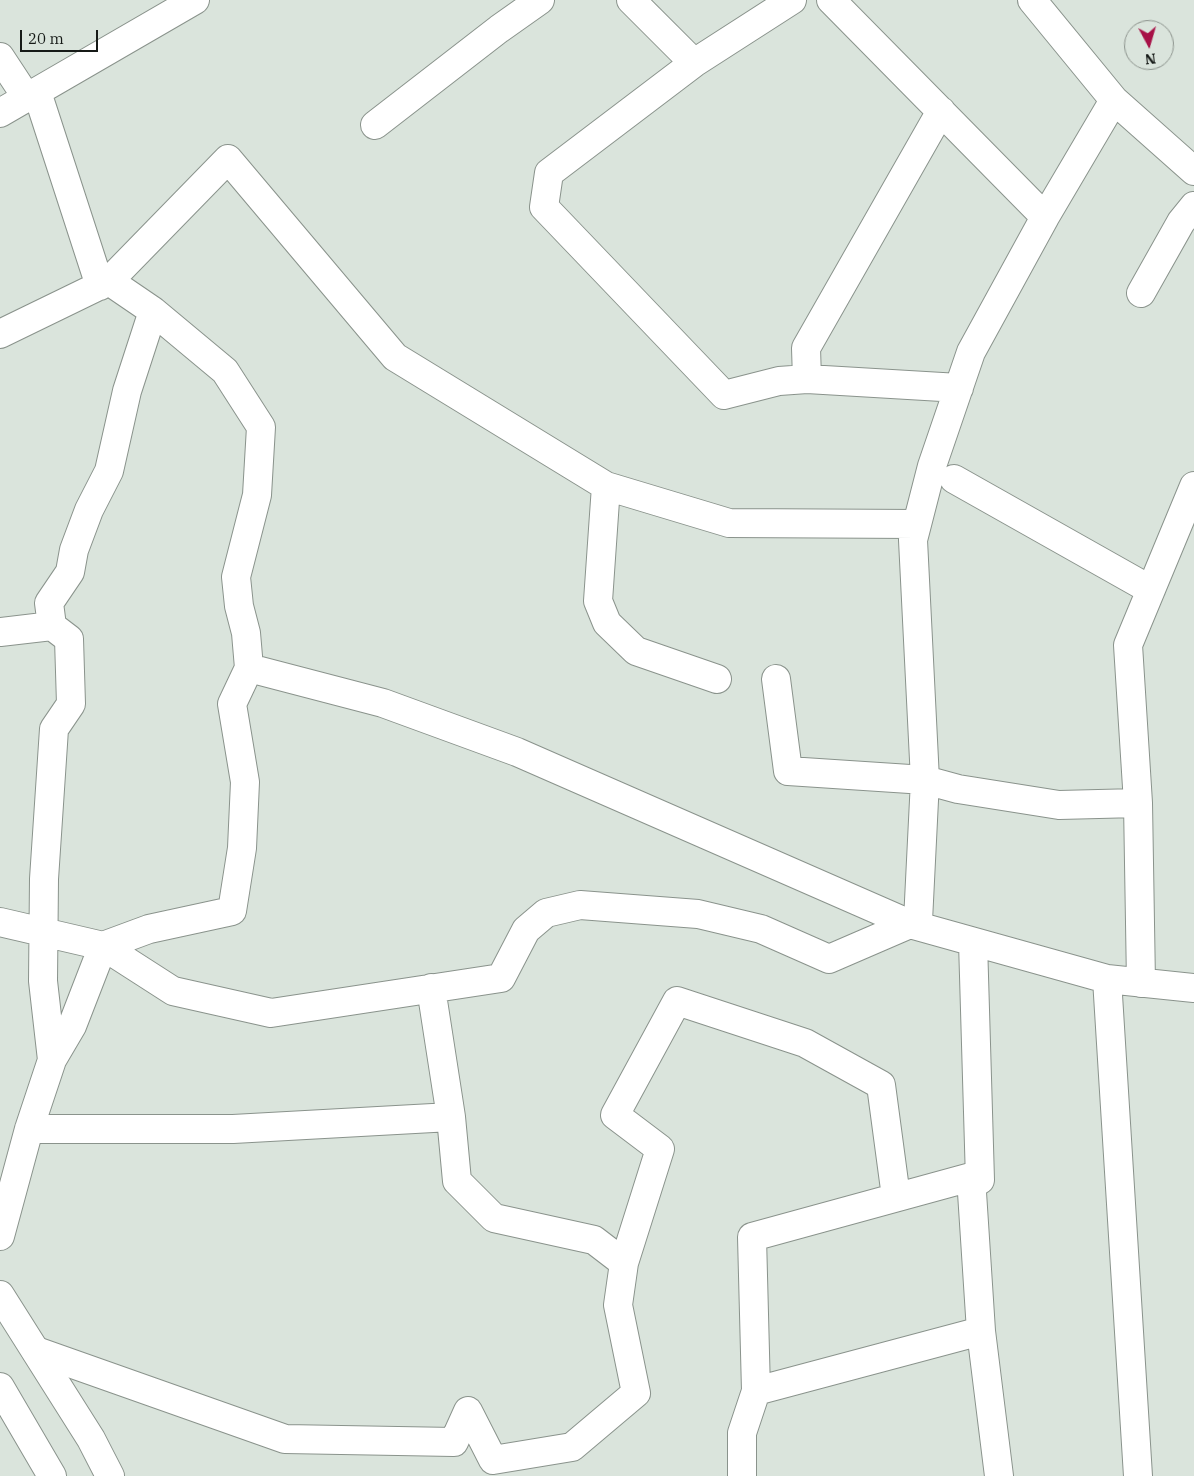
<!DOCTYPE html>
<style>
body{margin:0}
#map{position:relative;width:1194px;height:1476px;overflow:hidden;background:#dae4dc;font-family:"IBM Plex Serif",serif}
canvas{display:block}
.north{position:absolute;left:1124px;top:20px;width:50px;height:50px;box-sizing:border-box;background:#dae4dc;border:1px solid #8c938d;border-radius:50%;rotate:174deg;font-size:14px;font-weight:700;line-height:20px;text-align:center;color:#161a17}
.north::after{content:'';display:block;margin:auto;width:18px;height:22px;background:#a71147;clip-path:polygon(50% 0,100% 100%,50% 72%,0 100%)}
.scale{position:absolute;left:20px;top:30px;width:78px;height:22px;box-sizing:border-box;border:2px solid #161a17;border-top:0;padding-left:6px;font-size:15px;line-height:18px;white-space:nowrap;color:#161a17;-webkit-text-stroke:4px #dae4dc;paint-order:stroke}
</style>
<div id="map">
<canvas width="1194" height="1476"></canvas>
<div class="north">N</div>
<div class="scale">20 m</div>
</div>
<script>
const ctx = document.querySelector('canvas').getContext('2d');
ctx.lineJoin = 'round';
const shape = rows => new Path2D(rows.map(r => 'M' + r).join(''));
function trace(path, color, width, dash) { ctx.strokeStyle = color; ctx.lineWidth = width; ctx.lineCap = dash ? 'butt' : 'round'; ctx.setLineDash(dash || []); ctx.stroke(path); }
const minor = shape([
 [631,0,694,63],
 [792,0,694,63,549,173,544,207,724,395,779,381,807,379,959,388],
 [831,0,1045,217],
 [0,57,27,98],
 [37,92,100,286],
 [1114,100,1194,171],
 [0,113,195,0],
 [375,125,499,29,540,0],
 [109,281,228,159,395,357,606,486,729,523,917,524],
 [1141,293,1181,222,1194,206],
 [0,334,109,281,153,311,225,371,261,427,257,495,236,577,239,606,246,633,249,668,232,704,245,782,242,848,232,911,149,929,103,946,72,1026,52,1060,43,981,44,879,54,729,71,704,69,639,52,626,49,603,70,572,74,550,89,510,109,471,127,391,153,311],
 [807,379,806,348,941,111],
 [954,479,1151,590],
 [606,486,598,601,607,623,636,651,717,679],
 [1194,486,1128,645,1138,803,1059,805,958,789,925,780,918,921,910,924,1107,979,1194,988],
 [0,632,52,626],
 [776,679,788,771,925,780,913,540,932,466,971,352,1045,217,1114,100,1032,0],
 [1138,803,1141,983],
 [0,922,103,946,173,991,271,1013,501,978,526,930,546,913,580,905,698,914,761,929,829,959,910,924,517,752,383,703,249,668],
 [1107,979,1138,1476],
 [29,1129,233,1129,451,1117],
 [971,1177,980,1180,973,942],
 [0,1236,29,1129,52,1060],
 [624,1263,660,1149,615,1115,677,1001,805,1043,881,1085,896,1197],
 [36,1351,285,1439,454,1442,468,1411,493,1460,572,1447,636,1393,618,1305,624,1263,594,1240,494,1218,457,1181,451,1117,431,988],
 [756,1391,981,1331],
 [742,1476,742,1433,756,1391,752,1237,971,1177,981,1331,999,1476]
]);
const primary = shape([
 [0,1295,91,1439,110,1476],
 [0,1387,52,1476]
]);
trace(minor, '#8a938c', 30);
trace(primary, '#8a938c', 30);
trace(minor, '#fff', 28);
trace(primary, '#fff', 28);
</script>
